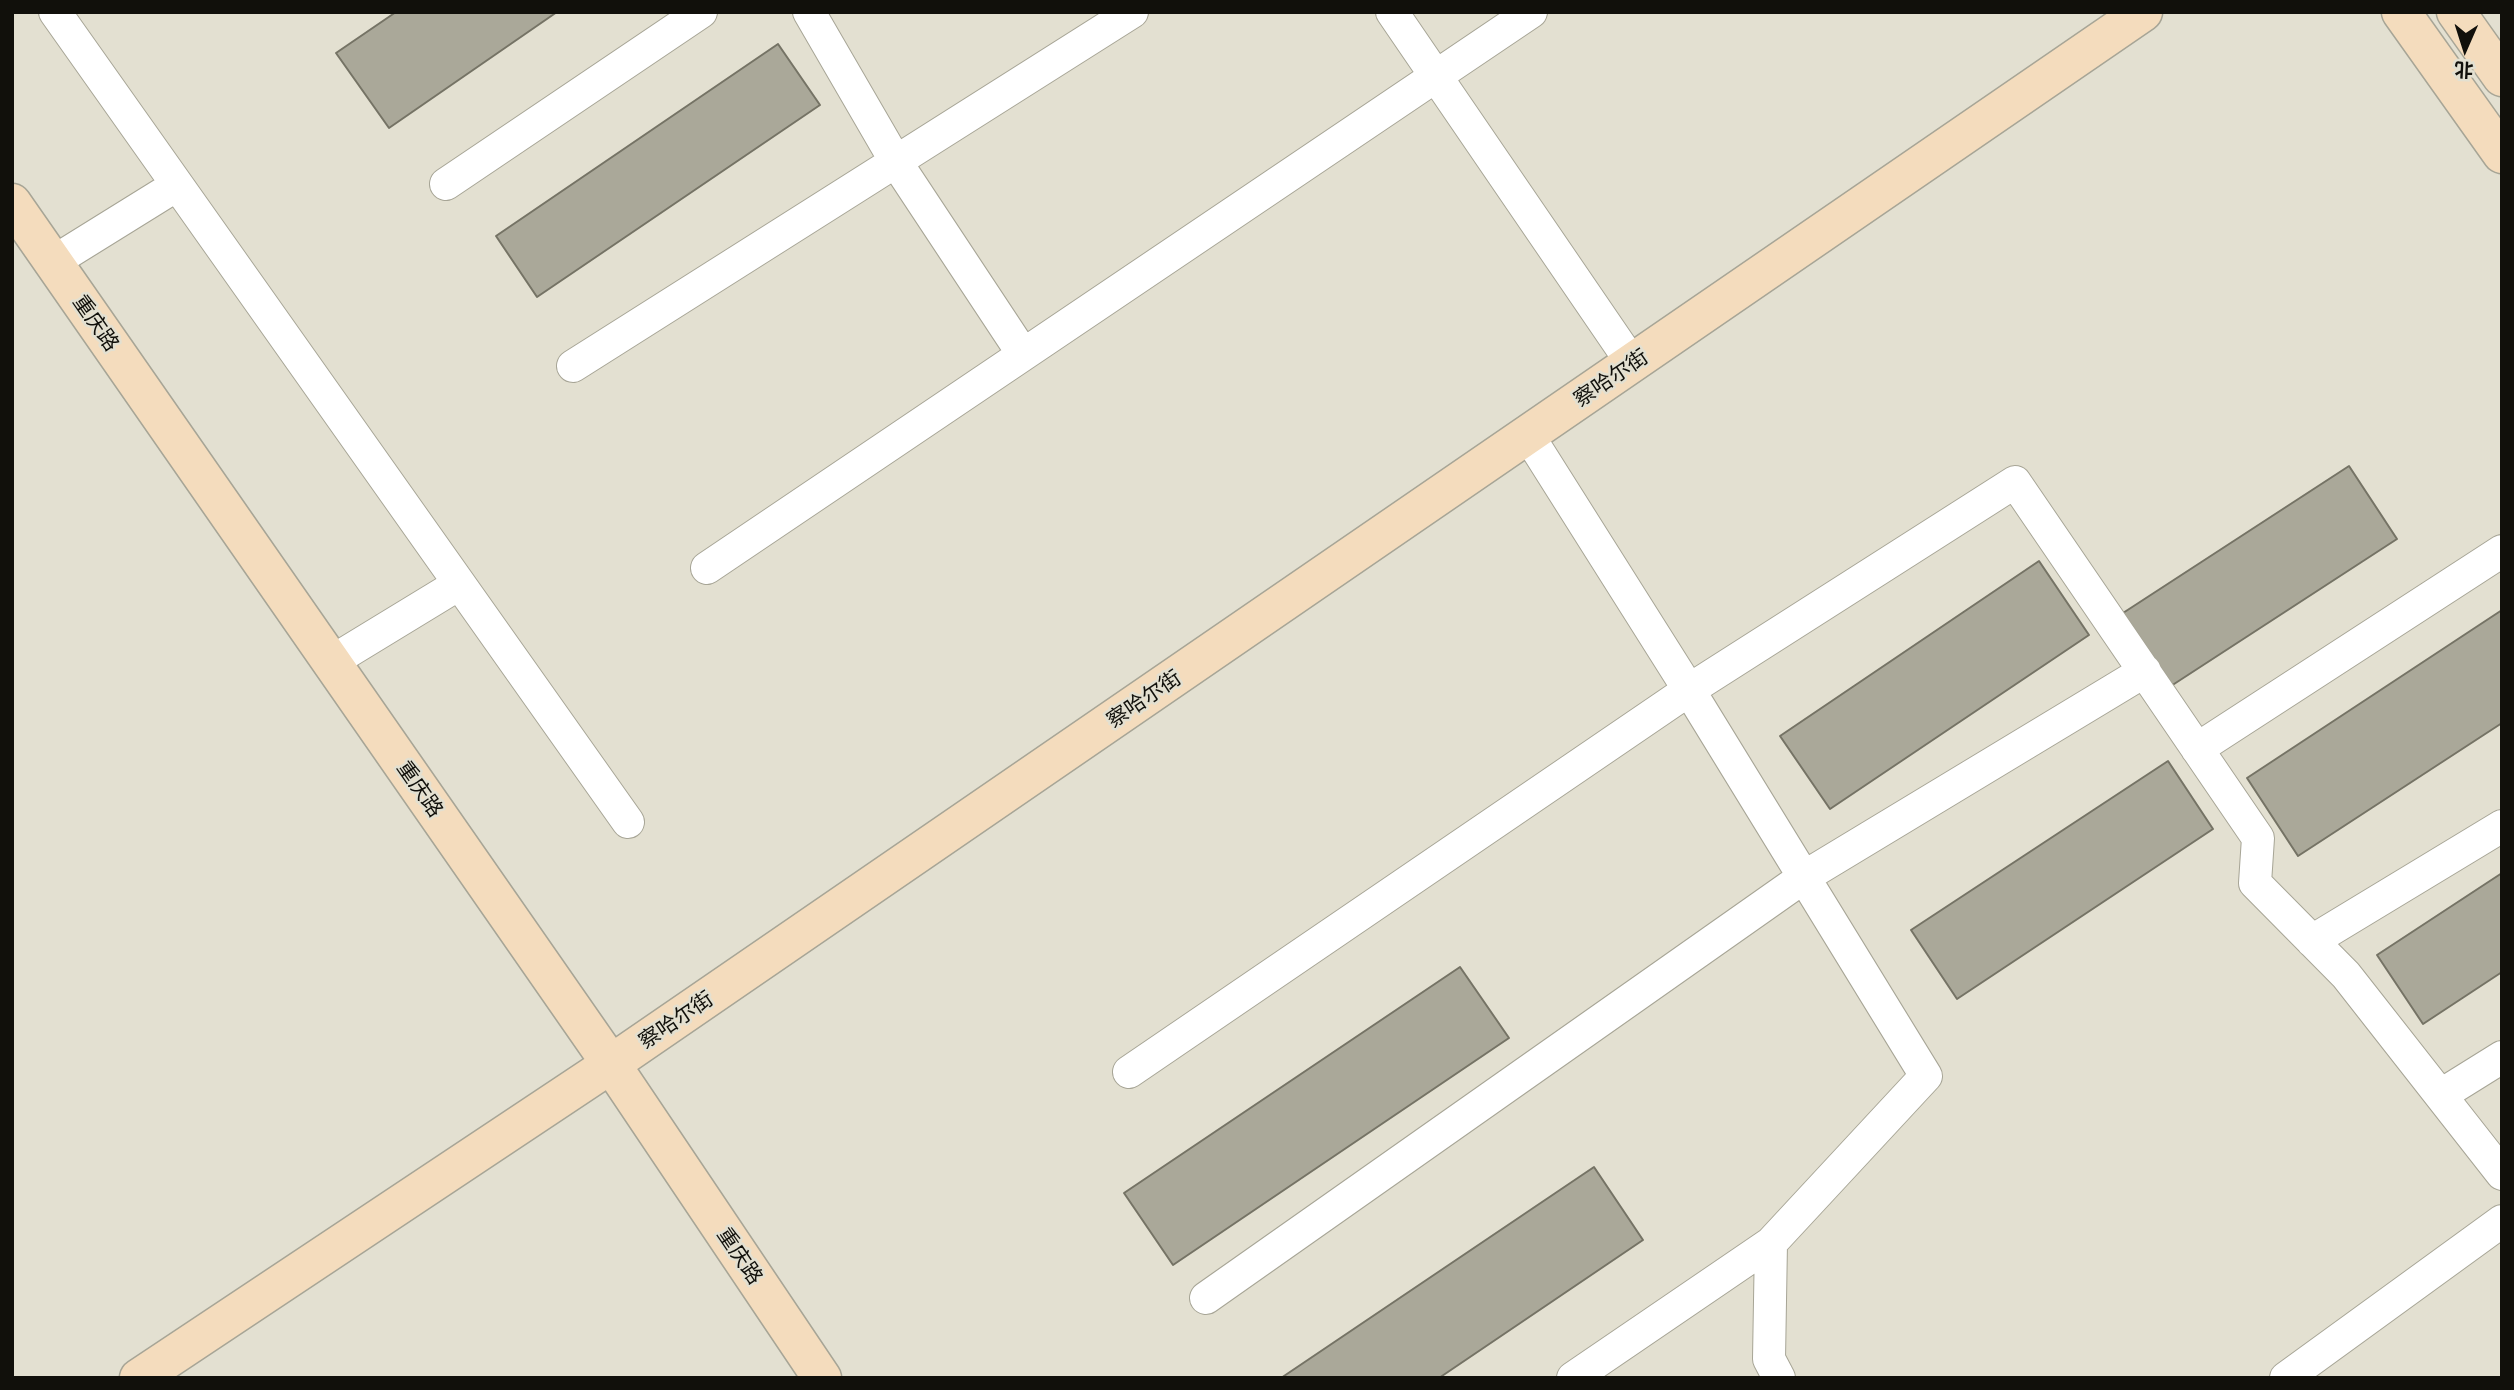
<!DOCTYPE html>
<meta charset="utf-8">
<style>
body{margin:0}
#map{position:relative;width:2514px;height:1390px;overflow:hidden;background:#e3e0d1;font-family:Barlow,"Noto Sans SC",sans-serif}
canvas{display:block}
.frame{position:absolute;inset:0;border:14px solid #11100b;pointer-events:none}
.north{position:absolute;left:2430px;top:14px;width:70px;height:70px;-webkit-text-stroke:5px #e3e0d1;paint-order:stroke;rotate:183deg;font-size:19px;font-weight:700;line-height:28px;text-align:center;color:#11100b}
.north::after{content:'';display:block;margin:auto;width:24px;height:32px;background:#11100b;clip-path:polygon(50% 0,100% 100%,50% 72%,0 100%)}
</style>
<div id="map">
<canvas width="2514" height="1390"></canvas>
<div class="frame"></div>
<div class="north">北</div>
</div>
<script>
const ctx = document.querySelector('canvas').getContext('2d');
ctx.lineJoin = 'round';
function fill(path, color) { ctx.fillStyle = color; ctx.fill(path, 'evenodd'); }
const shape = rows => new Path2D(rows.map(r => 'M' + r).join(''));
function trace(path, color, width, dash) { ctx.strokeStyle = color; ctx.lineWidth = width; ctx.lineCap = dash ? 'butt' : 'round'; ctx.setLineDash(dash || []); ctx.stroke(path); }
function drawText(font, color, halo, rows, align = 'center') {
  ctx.font = font + ' Barlow,"Noto Sans SC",sans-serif'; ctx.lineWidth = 5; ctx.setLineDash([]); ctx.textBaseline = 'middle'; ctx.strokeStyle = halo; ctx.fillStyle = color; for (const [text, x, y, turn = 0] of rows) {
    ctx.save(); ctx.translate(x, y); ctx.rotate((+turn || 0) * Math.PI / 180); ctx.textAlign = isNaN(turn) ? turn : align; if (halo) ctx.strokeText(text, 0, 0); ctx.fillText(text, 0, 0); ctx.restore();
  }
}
const building = shape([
 [396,12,557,12,389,128,336,53,396,12],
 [778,44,820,105,537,297,496,236,778,44],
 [2349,466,2397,539,2171,686,2123,613,2349,466],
 [2039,561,2089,635,1830,809,1780,736,2039,561],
 [2502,610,2502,723,2298,856,2247,778,2502,610],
 [2168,761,2213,829,1957,999,1911,930,2168,761],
 [2502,873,2502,972,2423,1024,2377,955,2502,873],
 [1460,967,1509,1038,1173,1265,1124,1193,1460,967],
 [1594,1167,1643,1240,1439,1378,1281,1378,1594,1167]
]);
fill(building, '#aaa899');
trace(building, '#757365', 2);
const street = shape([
 [55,12,628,822],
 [809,12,896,162,1023,354],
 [1392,12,1632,363],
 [446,184,701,12],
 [53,262,177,185],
 [573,366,1132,12],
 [707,568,1531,12],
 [331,662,459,584],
 [2197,749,2502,551],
 [2312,941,2502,826],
 [1129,1072,1689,690,1528,435],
 [2441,1095,2502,1057],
 [1206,1298,1804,877,2145,671],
 [1573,1378,1771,1243],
 [1779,1378,1769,1359,1771,1243,1926,1076,1689,690,2015,482,2258,838,2255,883,2346,975,2502,1174],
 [2286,1378,2502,1221]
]);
const secondary = shape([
 [2401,12,2502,154],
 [2456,12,2502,77],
 [12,203,611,1064,822,1378],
 [139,1378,611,1064,2143,12]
]);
trace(street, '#a7a596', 34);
trace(secondary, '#a7a596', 41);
trace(street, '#fff', 32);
trace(secondary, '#f4dcbd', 38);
drawText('21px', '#11100b', '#e3e0d1', [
 ["重庆路",96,323,55],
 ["察哈尔街",1611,378,-34],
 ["察哈尔街",1144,699,-34],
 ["重庆路",420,789,55],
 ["察哈尔街",676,1020,-34],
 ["重庆路",740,1256,56]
]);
</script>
